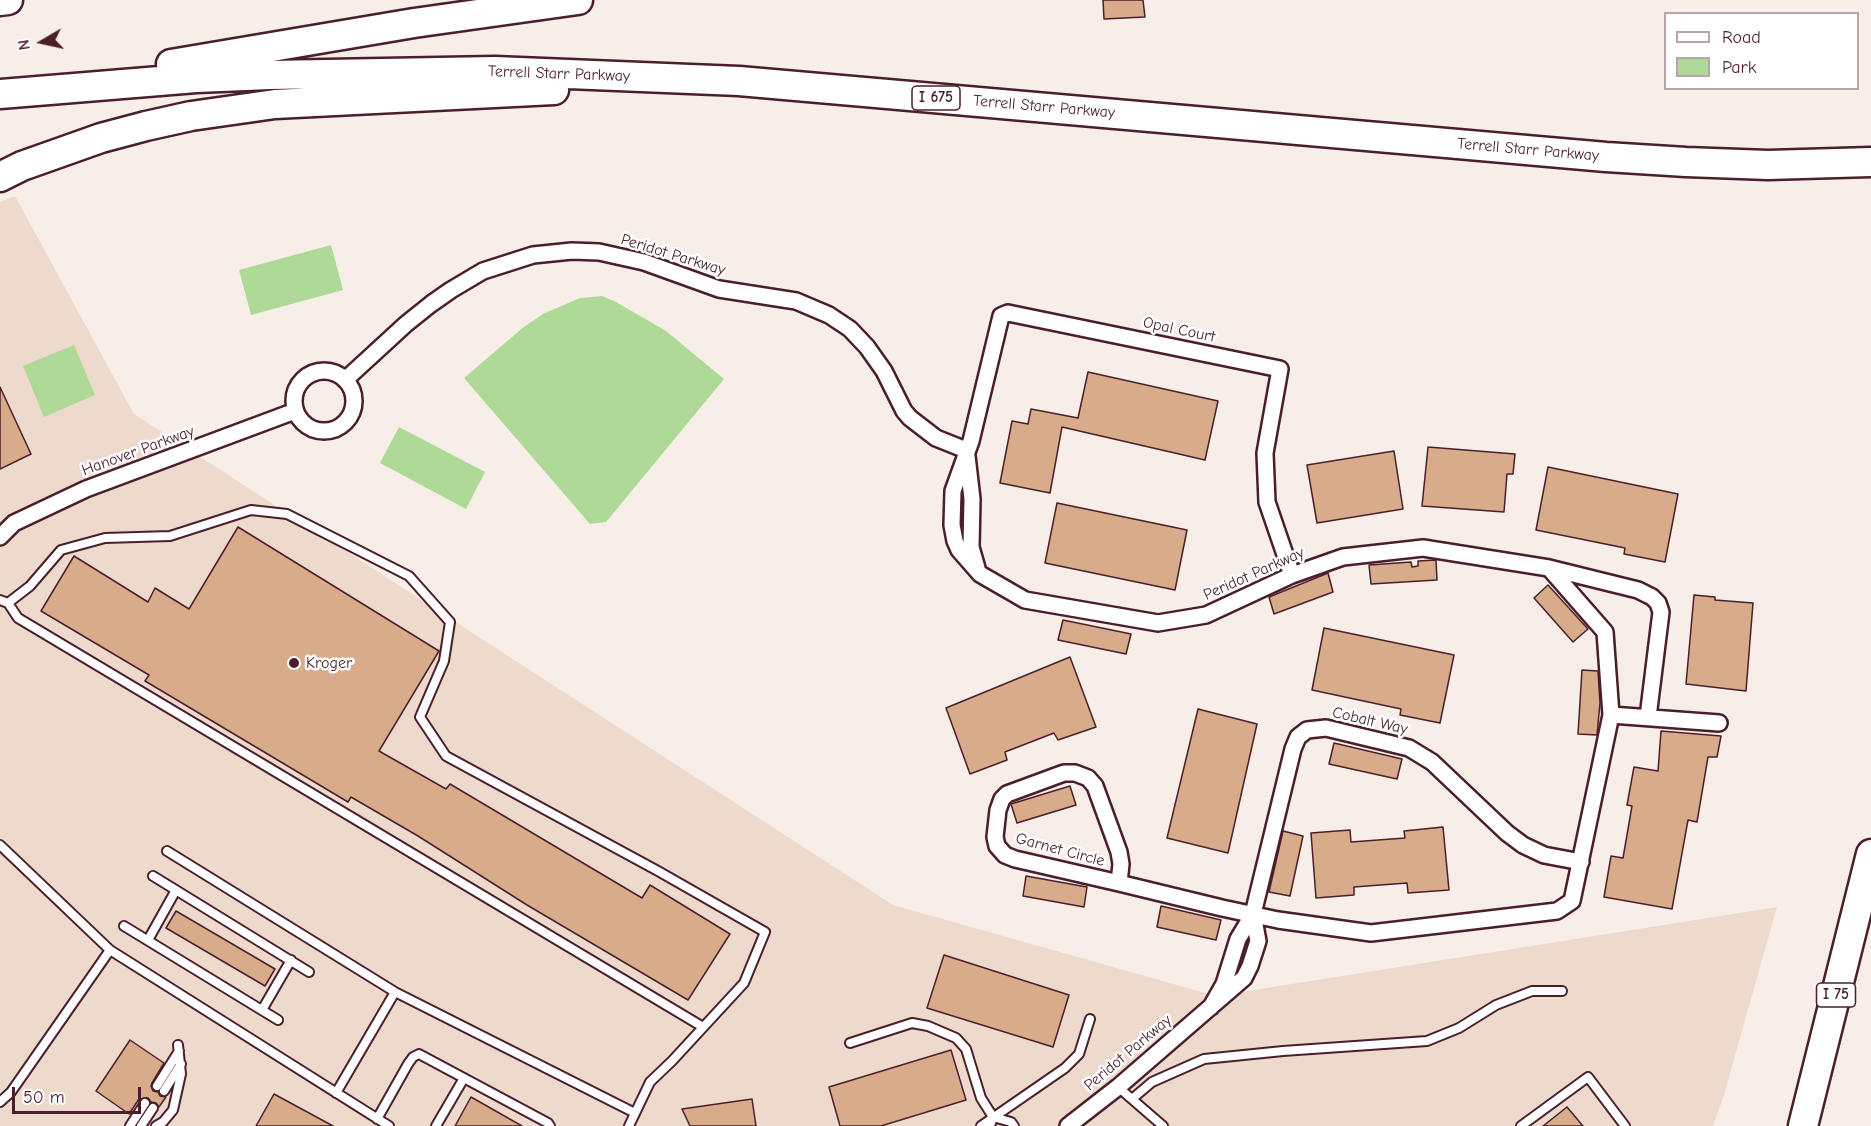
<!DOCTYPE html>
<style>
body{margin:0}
#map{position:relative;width:1871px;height:1126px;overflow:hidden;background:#f7eee8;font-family:"Comic Neue",sans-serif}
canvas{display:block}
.legend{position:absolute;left:1664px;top:12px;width:195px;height:78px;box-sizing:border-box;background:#fff;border:2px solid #b7a5aa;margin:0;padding:8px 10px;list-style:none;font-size:18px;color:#4a1f2b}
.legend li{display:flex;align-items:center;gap:12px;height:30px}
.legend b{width:30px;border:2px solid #b7a5aa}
.north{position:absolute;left:12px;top:12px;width:60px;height:60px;-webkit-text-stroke:4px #fff;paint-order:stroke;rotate:261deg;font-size:16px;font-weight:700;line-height:24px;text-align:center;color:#4a1f2b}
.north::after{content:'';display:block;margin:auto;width:21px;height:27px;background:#4a1f2b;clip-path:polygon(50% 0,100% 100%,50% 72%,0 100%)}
.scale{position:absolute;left:12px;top:1087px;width:129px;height:27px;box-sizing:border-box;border:3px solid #4a1f2b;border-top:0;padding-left:8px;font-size:18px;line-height:21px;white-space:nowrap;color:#4a1f2b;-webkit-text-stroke:4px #fff;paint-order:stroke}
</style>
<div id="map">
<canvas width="1871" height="1126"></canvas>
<ul class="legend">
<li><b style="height:8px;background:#fff"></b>Road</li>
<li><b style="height:16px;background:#afd996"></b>Park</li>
</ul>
<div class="north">N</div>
<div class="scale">50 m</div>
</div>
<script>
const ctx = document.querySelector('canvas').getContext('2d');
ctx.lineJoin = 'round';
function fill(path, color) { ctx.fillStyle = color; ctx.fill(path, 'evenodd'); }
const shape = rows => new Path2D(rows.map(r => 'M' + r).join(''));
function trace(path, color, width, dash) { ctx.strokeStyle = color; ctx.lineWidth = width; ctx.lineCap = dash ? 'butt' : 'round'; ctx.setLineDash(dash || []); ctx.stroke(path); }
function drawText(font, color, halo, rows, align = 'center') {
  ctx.font = font + ' "Comic Neue",sans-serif'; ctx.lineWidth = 5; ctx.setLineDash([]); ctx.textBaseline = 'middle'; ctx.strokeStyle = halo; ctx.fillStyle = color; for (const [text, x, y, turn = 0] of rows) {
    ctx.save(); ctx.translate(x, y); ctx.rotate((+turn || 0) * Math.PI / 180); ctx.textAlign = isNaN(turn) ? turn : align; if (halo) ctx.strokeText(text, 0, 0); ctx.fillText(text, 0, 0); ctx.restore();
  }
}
fill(shape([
 [15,196,134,414,893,905,1216,996,1777,907,1723,1098,1713,1126,0,1126,0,202]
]), '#eedacc');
fill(shape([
 [331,245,343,290,251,315,239,270],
 [602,296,616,302,666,331,724,379,606,522,590,524,464,378,525,326,543,314,580,298],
 [74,345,95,395,44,417,23,366],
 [399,427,485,472,466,509,380,463]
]), '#afd996');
const building = shape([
 [1103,0,1143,0,1145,17,1104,19,1103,0],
 [1088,372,1218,401,1205,460,1062,427,1050,493,1000,483,1012,421,1028,424,1031,409,1078,418,1088,372],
 [0,387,31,454,0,469,0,387],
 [1428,447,1515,454,1513,474,1507,474,1504,512,1422,506,1428,447],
 [1394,451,1403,509,1317,523,1307,465,1394,451],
 [1548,467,1678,494,1665,562,1624,554,1625,548,1536,530,1548,467],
 [1057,503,1187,530,1175,590,1045,563,1057,503],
 [238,527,439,651,379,751,446,789,450,784,642,898,650,885,730,934,688,1000,527,905,418,836,351,797,348,802,145,681,149,675,41,611,74,556,148,602,155,588,189,609,238,527],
 [1436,560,1437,580,1371,584,1369,565,1411,562,1412,567,1418,566,1418,561,1436,560],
 [1328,573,1333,592,1274,614,1269,597,1328,573],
 [1548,585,1588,629,1573,642,1534,598,1548,585],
 [1694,595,1715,597,1715,600,1753,603,1746,691,1686,684,1694,595],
 [1063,620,1131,634,1126,654,1058,640,1063,620],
 [1324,628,1454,655,1440,723,1400,715,1401,709,1312,690,1324,628],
 [1070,657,1096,727,1058,740,1054,733,1005,752,1007,760,970,774,946,708,1070,657],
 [1582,670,1598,671,1600,703,1597,735,1578,734,1582,670],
 [1198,709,1257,724,1228,853,1167,838,1198,709],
 [1661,731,1721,736,1717,757,1708,757,1697,822,1688,820,1672,909,1604,897,1611,856,1623,858,1632,806,1627,805,1634,767,1658,771,1661,731],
 [1334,743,1402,759,1397,779,1329,764,1334,743],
 [1070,786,1076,805,1017,823,1011,804,1070,786],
 [1443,827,1449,890,1408,893,1407,883,1354,887,1354,895,1316,898,1311,833,1350,830,1351,842,1405,838,1404,831,1443,827],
 [1283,831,1303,836,1290,896,1269,892,1283,831],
 [1026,876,1087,887,1084,907,1023,896,1026,876],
 [1161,906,1221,920,1216,940,1157,927,1161,906],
 [176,911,275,969,265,986,166,928,176,911],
 [944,955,1069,995,1053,1047,927,1008,944,955],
 [130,1040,164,1063,152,1083,151,1086,153,1091,158,1092,160,1096,166,1097,159,1107,156,1103,151,1102,148,1098,139,1099,129,1114,96,1091,130,1040],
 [951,1050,966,1100,881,1126,840,1126,829,1087,951,1050],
 [274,1094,333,1126,256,1126,274,1094],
 [471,1097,522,1126,455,1126,471,1097],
 [752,1099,756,1126,690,1126,682,1109,752,1099],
 [1567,1107,1583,1126,1543,1126,1567,1107]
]);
fill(building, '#d8ab8a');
trace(building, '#4a1f2b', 1.5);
const service = shape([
 [0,600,8,603,30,586,61,550,105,538,170,536,251,510,287,514,409,576,450,622,444,661,420,717,446,756,658,871,765,932,744,983,672,1061,650,1082,629,1126],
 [8,603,18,618,703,1027],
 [0,845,110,950,11,1092,0,1102],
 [167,851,395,992],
 [153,876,309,972],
 [124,926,278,1020],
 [148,940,176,890],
 [110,950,389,1126],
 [262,1010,291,960],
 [850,1043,912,1023,928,1026,956,1038,966,1049,981,1098,993,1117],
 [157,1086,179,1051],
 [1118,1087,1163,1126],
 [164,1091,181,1064],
 [336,1093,395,992,635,1113],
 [1132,1099,1152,1082,1204,1059,1283,1051,1427,1041,1459,1028,1496,1005,1532,991,1562,991],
 [377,1119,408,1064,413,1057,419,1054,548,1123,550,1126],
 [130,1126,145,1103],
 [141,1126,153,1108],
 [156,1126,163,1122,173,1110,181,1074,178,1045],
 [436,1126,464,1078],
 [981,1126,1065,1068,1079,1054,1090,1019],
 [990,1126,993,1117,1011,1122,1014,1126],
 [1521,1126,1588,1077,1625,1126]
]);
const minor = shape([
 '294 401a30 30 0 1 1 60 0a30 30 0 1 1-60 0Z',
 [345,380,406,324,431,304,451,290,483,271,533,255,572,251,599,252,644,262,719,289,796,301,829,315,850,329,867,347,884,371,904,411,910,418,936,438,966,450],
 [967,456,972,499,971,547,977,568],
 [0,537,14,523,86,489,295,411],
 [1549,568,1638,590,1652,597,1658,603,1661,612,1648,717],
 [1611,715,1719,723],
 [1119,883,1121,864,1119,852,1095,786,1088,778,1075,773,1064,773,1007,794,1002,799,998,810,995,837,997,846,1005,855,1015,859,1119,883,1222,908,1278,920,1371,933,1557,911,1572,901,1611,715,1605,632,1549,568,1423,548,1343,557,1292,575,1206,615,1158,623,1025,600,980,574,959,550,955,541,952,525,953,491,971,441,1001,316,1008,313,1280,369,1265,453,1267,502,1292,575],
 [1211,1007,1224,984,1238,939,1253,914,1293,749,1298,737,1307,730,1326,728,1409,748,1432,762,1507,833,1523,845,1544,855,1581,862],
 [1068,1126,1118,1087,1244,978,1250,966,1258,941,1253,914]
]);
const motorway = shape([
 [0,1,8,0],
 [171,64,414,23,578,0],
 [0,94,196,78,270,75,495,71,739,81,1606,157,1686,162,1768,165,1871,162],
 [0,177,22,166,101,138,146,126,191,116,275,104,554,90],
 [1803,1126,1871,854]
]);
trace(service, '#4a1f2b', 12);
trace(minor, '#4a1f2b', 20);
trace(motorway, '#4a1f2b', 33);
trace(service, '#fff', 8);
trace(minor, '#fff', 15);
trace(motorway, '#fff', 28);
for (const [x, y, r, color] of [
 [294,663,6,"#4a1f2b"]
]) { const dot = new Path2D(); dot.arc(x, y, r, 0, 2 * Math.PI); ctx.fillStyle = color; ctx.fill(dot); trace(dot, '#fff', 2); }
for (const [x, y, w] of [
 [936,98,48],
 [1836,995,39]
]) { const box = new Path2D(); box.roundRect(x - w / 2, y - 12, w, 24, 4.5); ctx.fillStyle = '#fff'; ctx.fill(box); trace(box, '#4a1f2b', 1.5); }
drawText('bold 15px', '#4a1f2b', null, [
 ["I 675",936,98],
 ["I 75",1836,995]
]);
drawText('16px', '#4a1f2b', '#fff', [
 ["Terrell Starr Parkway",559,74,2],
 ["Terrell Starr Parkway",1044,107,5],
 ["Terrell Starr Parkway",1528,150,5],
 ["Peridot Parkway",673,255,17],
 ["Opal Court",1179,330,12],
 ["Hanover Parkway",138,451,-20],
 ["Peridot Parkway",1254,574,-24],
 ["Cobalt Way",1370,721,13],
 ["Garnet Circle",1060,850,15],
 ["Peridot Parkway",1128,1053,-40]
]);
drawText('16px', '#4a1f2b', '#fff', [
 ["Kroger",306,663]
], 'left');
</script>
